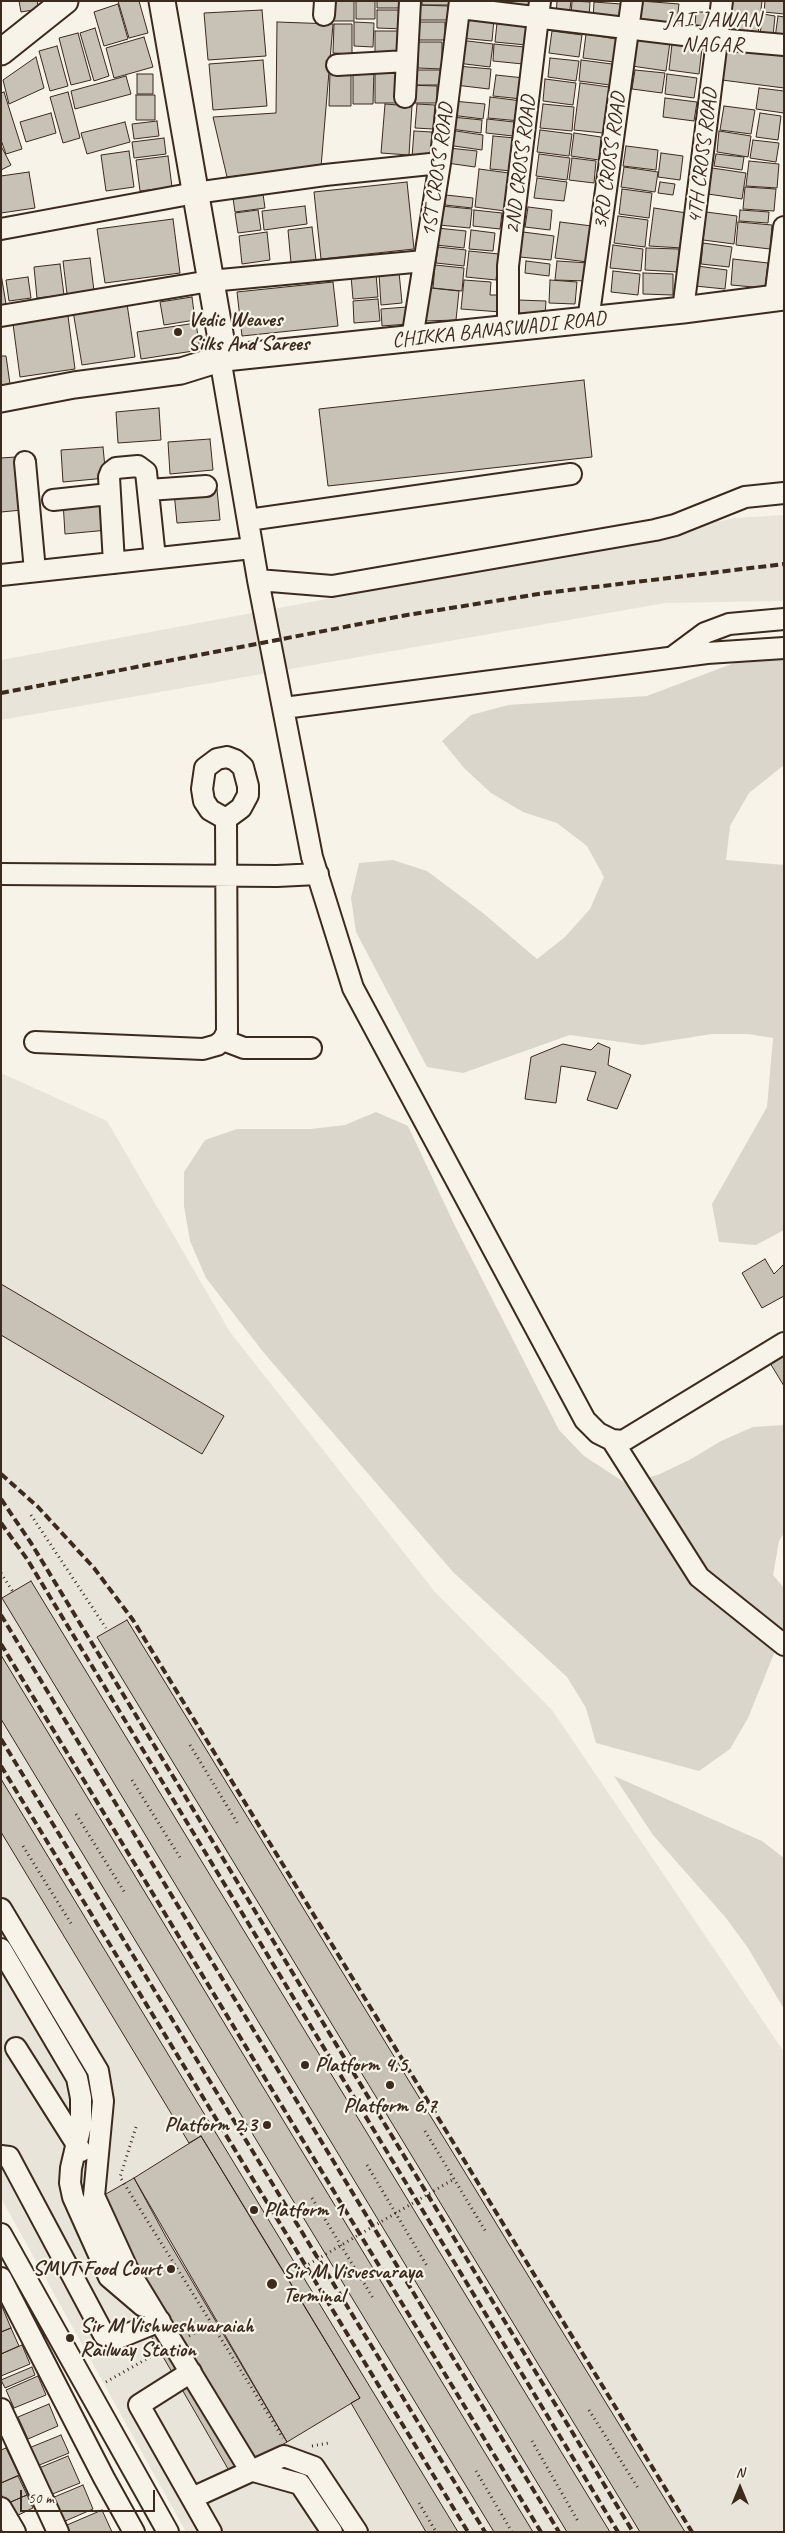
<!DOCTYPE html>
<style>
body{margin:0}
#map{position:relative;width:785px;height:2533px;overflow:hidden;background:#f7f3e8;font-family:Caveat,sans-serif}
canvas{display:block}
.frame{position:absolute;inset:0;border:2px solid #3b2a1e;pointer-events:none}
.north{position:absolute;left:715px;top:2463px;width:50px;height:50px;-webkit-text-stroke:4px #f7f3e8;paint-order:stroke;rotate:0deg;font-size:14px;font-weight:700;line-height:20px;text-align:center;color:#3b2a1e}
.north::after{content:'';display:block;margin:auto;width:18px;height:22px;background:#3b2a1e;clip-path:polygon(50% 0,100% 100%,50% 72%,0 100%)}
.scale{position:absolute;left:20px;top:2490px;width:135px;height:22px;box-sizing:border-box;border:2px solid #3b2a1e;border-top:0;padding-left:6px;font-size:15px;line-height:18px;white-space:nowrap;color:#3b2a1e;-webkit-text-stroke:4px #f7f3e8;paint-order:stroke}
</style>
<div id="map">
<canvas width="785" height="2533"></canvas>
<div class="frame"></div>
<div class="north">N</div>
<div class="scale">50 m</div>
</div>
<script>
const ctx = document.querySelector('canvas').getContext('2d');
ctx.lineJoin = 'round';
function fill(path, color) { ctx.fillStyle = color; ctx.fill(path, 'evenodd'); }
const shape = rows => new Path2D(rows.map(r => 'M' + r).join(''));
function trace(path, color, width, dash) { ctx.strokeStyle = color; ctx.lineWidth = width; ctx.lineCap = dash ? 'butt' : 'round'; ctx.setLineDash(dash || []); ctx.stroke(path); }
function drawText(font, color, halo, rows, align = 'center') {
  ctx.font = font + ' Caveat,sans-serif'; ctx.lineWidth = 4.5; ctx.setLineDash([]); ctx.textBaseline = 'middle'; ctx.strokeStyle = halo; ctx.fillStyle = color; for (const [text, x, y, turn = 0] of rows) {
    ctx.save(); ctx.translate(x, y); ctx.rotate((+turn || 0) * Math.PI / 180); ctx.textAlign = isNaN(turn) ? turn : align; if (halo) ctx.strokeText(text, 0, 0); ctx.fillText(text, 0, 0); ctx.restore();
  }
}
fill(shape([
 [784,515,784,601,665,603,1,720,1,660,572,553,734,518],
 [1,1073,107,1121,230,1332,435,1592,552,1710,784,2052,784,2532,186,2532,1,2198]
]), '#e9e4d9');
fill(shape([
 [742,660,784,660,784,765,749,793,730,826,726,860,784,865,784,1230,756,1245,719,1242,712,1204,767,1107,773,1038,748,1034,712,1034,642,1045,570,1035,463,1073,427,1067,356,932,351,898,359,863,393,860,427,871,483,913,537,959,565,937,590,909,604,877,587,846,557,823,523,812,491,793,464,768,442,741,471,715,508,705,647,696],
 [376,1112,408,1126,455,1226,559,1430,584,1456,627,1484,660,1474,691,1459,721,1441,753,1427,784,1425,784,1533,779,1541,773,1575,784,1588,784,1629,748,1718,730,1749,699,1771,596,1743,586,1708,567,1677,453,1572,264,1353,206,1278,190,1241,184,1206,184,1172,205,1140,237,1129,311,1129,345,1125],
 [614,1776,762,1841,784,1858,784,2009,748,1948,726,1918,653,1835]
]), '#dbd6cb');
const building = shape([
 [19,1,37,1,39,9,21,12,19,1],
 [118,1,139,1,148,33,129,38,118,1],
 [333,1,354,1,354,21,333,21,333,1],
 [356,1,375,1,375,19,356,19,356,1],
 [377,1,401,1,401,8,377,8,377,1],
 [422,1,453,1,453,5,422,5,422,1],
 [503,1,534,1,533,12,503,8,503,1],
 [557,1,571,1,569,16,556,16,557,1],
 [572,1,590,2,589,18,571,17,572,1],
 [641,1,679,4,676,28,638,23,641,1],
 [731,1,762,1,758,35,727,30,731,1],
 [765,1,784,1,784,14,764,12,765,1],
 [594,2,621,4,619,23,593,21,594,2],
 [118,4,128,39,104,46,94,12,118,4],
 [419,5,448,6,448,20,419,20,419,5],
 [262,10,266,56,208,60,204,13,262,10],
 [377,10,405,10,405,29,377,28,377,10],
 [696,12,709,12,709,26,695,26,696,12],
 [763,14,775,16,773,36,760,34,763,14],
 [462,16,494,19,492,41,460,38,462,16],
 [778,16,784,17,784,39,775,38,778,16],
 [277,22,333,24,321,167,227,177,213,117,276,113,277,22],
 [354,22,374,23,373,47,354,46,354,22],
 [420,22,445,22,445,40,419,40,420,22],
 [497,23,528,26,526,45,495,42,497,23],
 [334,24,352,24,352,54,333,53,334,24],
 [95,28,109,76,94,81,80,33,95,28],
 [375,31,403,31,403,53,375,52,375,31],
 [552,31,582,35,579,57,549,53,552,31],
 [78,33,91,80,71,85,59,38,78,33],
 [586,34,616,39,614,62,583,58,586,34],
 [144,37,153,67,114,78,106,48,144,37],
 [636,38,670,42,666,71,632,66,636,38],
 [459,40,493,44,490,67,457,63,459,40],
 [418,42,442,42,442,69,418,68,418,42],
 [494,44,525,47,523,64,493,61,494,44],
 [672,44,702,48,699,74,669,70,672,44],
 [57,46,68,86,50,91,39,51,57,46],
 [726,48,784,56,784,88,722,80,726,48],
 [36,57,44,88,9,104,3,80,36,57],
 [550,58,579,61,576,81,548,77,550,58],
 [263,60,267,106,213,110,209,64,263,60],
 [581,60,612,64,610,85,579,81,581,60],
 [457,66,491,69,489,89,455,85,457,66],
 [375,67,400,67,399,103,375,103,375,67],
 [353,69,374,69,373,104,353,104,353,69],
 [412,70,442,70,442,85,412,85,412,70],
 [635,70,665,73,662,93,632,89,635,70],
 [330,72,351,72,351,106,329,106,330,72],
 [137,74,153,74,153,94,137,94,137,74],
 [667,74,697,78,694,98,665,94,667,74],
 [496,75,524,78,522,99,493,96,496,75],
 [126,76,131,94,75,109,71,91,126,76],
 [545,79,576,83,573,105,543,101,545,79],
 [580,83,609,87,603,133,574,130,580,83],
 [407,85,437,86,437,103,407,103,407,85],
 [759,88,784,91,784,113,756,109,759,88],
 [4,92,22,149,6,154,1,140,1,93,4,92],
 [68,92,80,138,63,143,50,97,68,92],
 [136,95,155,95,155,120,136,120,136,95],
 [490,97,522,101,520,121,488,118,490,97],
 [665,98,697,102,694,121,663,117,665,98],
 [453,101,485,104,483,119,451,115,453,101],
 [385,104,412,106,409,155,381,153,385,104],
 [417,104,435,105,433,129,415,128,417,104],
 [543,104,574,107,572,131,540,128,543,104],
 [724,106,755,110,751,134,720,130,724,106],
 [51,113,56,133,26,142,20,122,51,113],
 [760,113,781,116,778,140,756,137,760,113],
 [452,117,482,120,481,133,451,129,452,117],
 [487,119,514,122,513,136,486,133,487,119],
 [157,121,159,136,134,139,132,124,157,121],
 [125,122,130,142,87,154,81,133,125,122],
 [449,130,483,135,482,150,447,145,449,130],
 [540,130,572,134,569,156,537,152,540,130],
 [414,131,432,132,431,159,412,157,414,131],
 [719,131,751,136,748,157,717,152,719,131],
 [574,133,601,137,599,160,571,156,574,133],
 [493,136,515,138,512,171,490,169,493,136],
 [164,138,166,154,134,158,132,142,164,138],
 [753,140,779,143,776,162,750,158,753,140],
 [1,146,11,165,1,170,1,146],
 [626,146,658,150,656,170,623,166,626,146],
 [449,148,477,151,475,167,447,163,449,148],
 [129,151,134,187,106,191,101,155,129,151],
 [661,153,683,156,680,180,658,177,661,153],
 [539,154,570,158,567,180,536,176,539,154],
 [716,154,744,157,742,170,714,166,716,154],
 [168,156,172,187,140,191,136,160,168,156],
 [572,158,596,161,594,183,569,180,572,158],
 [749,161,779,164,777,188,746,186,749,161],
 [624,167,658,172,655,192,621,187,624,167],
 [712,168,746,173,742,199,708,194,712,168],
 [479,169,509,173,505,211,475,207,479,169],
 [29,172,35,208,1,213,1,176,29,172],
 [537,178,567,182,564,201,534,198,537,178],
 [407,182,414,249,321,259,314,192,407,182],
 [660,182,675,184,673,195,658,193,660,182],
 [745,187,776,189,774,211,743,209,745,187],
 [622,189,652,193,649,218,619,214,622,189],
 [263,194,265,208,235,212,233,198,263,194],
 [446,195,473,198,472,208,445,205,446,195],
 [305,206,307,224,264,230,262,211,305,206],
 [441,206,472,209,470,228,439,225,441,206],
 [528,207,552,210,550,230,525,227,528,207],
 [654,208,687,213,682,248,649,246,654,208],
 [258,210,261,230,238,233,235,213,258,210],
 [474,210,502,213,500,229,473,226,474,210],
 [740,210,769,212,768,223,739,221,740,210],
 [706,212,737,216,734,244,703,240,706,212],
 [618,216,648,220,645,247,614,243,618,216],
 [173,219,180,273,105,283,97,229,173,219],
 [560,222,592,226,588,262,555,258,560,222],
 [738,222,772,225,770,249,736,245,738,222],
 [312,227,316,260,291,263,288,230,312,227],
 [437,228,466,231,464,248,436,245,437,228],
 [471,230,495,233,493,251,469,249,471,230],
 [267,232,270,260,242,264,239,236,267,232],
 [523,232,554,236,551,260,520,257,523,232],
 [703,243,732,247,729,267,701,264,703,243],
 [613,245,643,249,641,271,610,268,613,245],
 [438,247,466,250,464,266,436,263,438,247],
 [646,248,679,249,678,272,645,270,646,248],
 [469,251,499,254,496,280,466,277,469,251],
 [90,258,94,291,67,294,63,261,90,258],
 [733,259,768,263,765,288,731,285,733,259],
 [526,261,550,264,549,276,525,273,526,261],
 [557,261,589,263,588,281,555,280,557,261],
 [60,264,64,295,37,298,34,267,60,264],
 [435,265,464,268,462,291,433,288,435,265],
 [697,266,727,270,725,289,695,286,697,266],
 [613,271,640,274,638,295,611,292,613,271],
 [399,272,402,303,381,305,379,274,399,272],
 [643,273,673,274,673,295,643,294,643,273],
 [1,274,6,304,1,305,1,274],
 [376,274,378,297,353,299,351,276,376,274],
 [28,277,31,298,9,301,6,280,28,277],
 [464,280,491,282,490,295,501,295,501,312,461,309,464,280],
 [550,280,577,282,575,304,549,303,550,280],
 [333,282,338,326,242,336,237,292,333,282],
 [431,288,459,291,456,320,424,321,431,288],
 [192,297,195,320,164,325,160,302,192,297],
 [378,299,380,321,354,323,353,301,378,299],
 [518,300,546,301,545,315,518,313,518,300],
 [127,304,135,357,82,365,73,311,127,304],
 [407,307,408,324,382,326,381,309,407,307],
 [68,316,75,369,20,377,13,324,68,316],
 [196,323,200,350,141,359,137,332,196,323],
 [1,356,6,356,10,384,1,385,1,356],
 [584,380,592,457,328,486,319,409,584,380],
 [159,408,161,440,118,443,116,412,159,408],
 [210,439,213,470,170,474,168,442,210,439],
 [103,447,106,478,63,482,61,450,103,447],
 [16,457,22,510,1,512,1,458,16,457],
 [217,489,220,520,177,523,174,492,217,489],
 [105,499,108,530,65,534,63,502,105,499],
 [598,1043,610,1048,608,1065,631,1075,617,1109,587,1100,596,1072,561,1066,556,1103,525,1099,531,1057,563,1044,591,1050,598,1043],
 [765,1259,774,1274,784,1264,784,1296,762,1308,742,1273,765,1259],
 [1,1284,224,1416,202,1454,1,1335,1,1284],
 [784,1355,784,1386,770,1363,784,1355],
 [31,1581,610,2532,567,2532,2,1598,31,1581],
 [127,1620,685,2532,640,2532,97,1637,127,1620],
 [1,1655,533,2532,494,2532,1,1719,1,1655],
 [1,1779,458,2532,426,2532,351,2403,360,2398,287,2277,201,2136,189,2143,1,1832,1,1779],
 [201,2136,360,2398,287,2442,166,2237,134,2178,201,2136],
 [134,2178,287,2442,231,2474,78,2210,134,2178],
 [1,2304,11,2328,1,2332,1,2304],
 [11,2328,19,2346,1,2354,1,2332,11,2328],
 [22,2345,30,2364,1,2376,1,2354,22,2345],
 [32,2367,35,2375,5,2388,1,2380,32,2367],
 [38,2376,46,2395,14,2408,6,2390,38,2376],
 [49,2404,58,2426,28,2439,18,2417,49,2404],
 [61,2435,69,2453,37,2466,29,2448,61,2435],
 [6,2448,19,2475,1,2483,1,2450,6,2448],
 [68,2456,80,2483,50,2495,39,2468,68,2456],
 [18,2476,27,2495,6,2504,1,2494,1,2483,18,2476],
 [83,2485,93,2509,63,2522,52,2498,83,2485],
 [27,2495,33,2508,10,2519,4,2505,27,2495],
 [102,2510,112,2532,70,2532,67,2525,102,2510]
]);
fill(building, '#c8c1b6');
trace(building, '#3b2a1e', 1);
const minor = shape([
 [460,8,717,39,784,45],
 [324,15,325,1],
 [337,65,407,61],
 [405,97,410,1],
 [1,229,195,193,325,175,440,163],
 [775,298,784,227],
 [683,310,722,1],
 [1,316,210,281,424,261],
 [588,321,632,1],
 [508,329,508,266,540,1],
 [412,339,440,163,460,1],
 [220,358,258,580,312,857,353,988,585,1420,598,1433,612,1440,623,1441,784,1343],
 [25,462,35,571],
 [148,490,206,486],
 [53,500,109,494],
 [248,520,571,474],
 [114,563,109,477,111,472,116,468,138,466,146,472,155,558],
 [1,575,252,548],
 [258,580,332,586,655,530,675,525,745,497,784,493],
 [674,656,705,633,729,624,784,619],
 [284,708,707,653,784,648],
 [227,757,235,760,243,767,248,786,248,795,241,808,226,819,210,810,204,801,202,789,205,768,217,759,227,757],
 [1,874,277,876,318,874],
 [223,1040,244,1048,311,1048],
 [35,1042,203,1049,217,1045,223,1040,227,1032,226,819],
 [612,1440,699,1577,784,1645],
 [1,1909,98,2071,103,2101,94,2196,127,2268,250,2470,300,2484,332,2532],
 [1,1949,77,2078,81,2098,81,2125,71,2168,70,2183,73,2197,109,2277,143,2306],
 [16,2048,81,2151],
 [1,2156,9,2157,104,2335,116,2339,160,2321],
 [1,2234,168,2532],
 [1,2278,104,2478,134,2532],
 [191,2372,139,2405,211,2532],
 [1,2409,58,2532],
 [192,2498,284,2456,314,2467,357,2532],
 [1,2508,15,2532]
]);
const major = shape([
 [1,52,65,1],
 [215,359,683,310,784,297],
 [1,399,74,385,181,371,210,362,219,352,221,339,162,1]
]);
trace(minor, '#3b2a1e', 24);
trace(major, '#3b2a1e', 29);
trace(shape([
 [31,1515,106,1628],
 [1,1573,13,1592],
 [190,1745,238,1824],
 [132,1780,181,1859],
 [76,1814,125,1893],
 [23,1846,72,1925],
 [136,2127,120,2177,283,2438],
 [425,2131,486,2232],
 [367,2165,427,2266],
 [312,2198,373,2298],
 [189,2336,211,2323],
 [106,2382,157,2353],
 [589,2410,638,2488],
 [532,2441,579,2523],
 [312,2446,329,2443],
 [476,2471,512,2532],
 [419,2503,436,2532]
]), '#3b2a1e', 3, [1, 4]);
trace(minor, '#f7f3e8', 20);
trace(major, '#f7f3e8', 25);
trace(shape([
 [1,693,407,615,545,593,784,564],
 [1,1474,38,1507,94,1568,133,1620,692,2532],
 [1,1499,31,1543,633,2532],
 [1,1523,27,1559,618,2532],
 [1,1615,559,2532],
 [1,1644,541,2532],
 [1,1739,485,2532],
 [1,1766,468,2532]
]), '#3b2a1e', 4, [8, 4]);
trace(shape([
 [287,2277,454,2179]
]), '#3b2a1e', 3, [1, 4]);
for (const [x, y, r, color] of [
 [178,332,5,"#3b2a1e"],
 [305,2065,5,"#3b2a1e"],
 [390,2085,5,"#3b2a1e"],
 [267,2125,5,"#3b2a1e"],
 [254,2210,5,"#3b2a1e"],
 [171,2269,5,"#3b2a1e"],
 [272,2284,6,"#3b2a1e"],
 [70,2338,5,"#3b2a1e"]
]) { const dot = new Path2D(); dot.arc(x, y, r, 0, 2 * Math.PI); ctx.fillStyle = color; ctx.fill(dot); trace(dot, '#f7f3e8', 2); }
drawText('21px', '#3b2a1e', '#f7f3e8', [
 ["4TH CROSS ROAD",703,156,-83],
 ["3RD CROSS ROAD",610,161,-82],
 ["2ND CROSS ROAD",521,165,-83],
 ["1ST CROSS ROAD",438,170,-82],
 ["CHIKKA BANASWADI ROAD",499,330,-6]
]);
drawText('bold 21px', '#3b2a1e', '#f7f3e8', [
 ["Vedic Weaves",188,320],
 ["Silks And Sarees",188,344],
 ["Platform 4,5",315,2065],
 ["Platform 6,7",390,2106,"center"],
 ["Platform 2,3",257,2125,"right"],
 ["Platform 1",264,2210],
 ["SMVT Food Court",161,2269,"right"],
 ["Sir M Visvesvaraya",283,2272],
 ["Terminal",283,2296],
 ["Sir M Vishweshwaraiah",80,2326],
 ["Railway Station",80,2350]
], 'left');
ctx.letterSpacing = '1px';
drawText('22px', '#3b2a1e', '#f7f3e8', [
 ["JAI JAWAN",713,20],
 ["NAGAR",713,45]
]);
ctx.letterSpacing = '0px';
</script>
